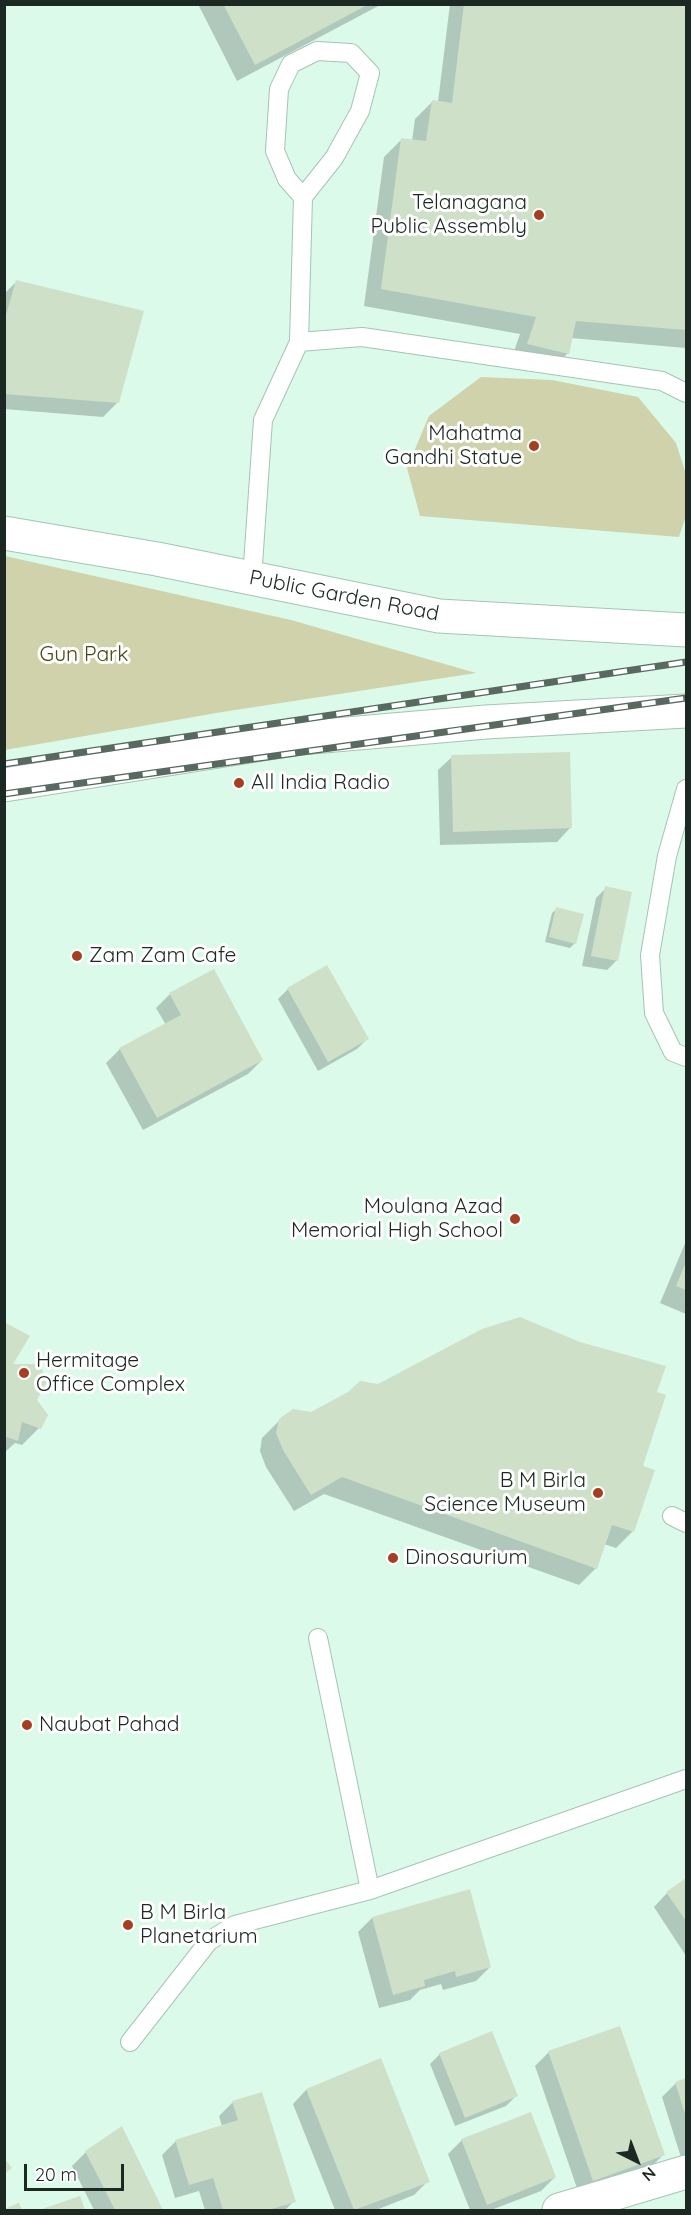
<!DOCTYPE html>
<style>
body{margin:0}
#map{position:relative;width:691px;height:2215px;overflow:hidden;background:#dbfaea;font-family:Quicksand,sans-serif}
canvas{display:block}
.frame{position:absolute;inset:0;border:6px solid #1c2822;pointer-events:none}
.north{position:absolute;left:607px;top:2131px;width:60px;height:60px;-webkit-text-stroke:4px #fff;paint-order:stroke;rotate:138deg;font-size:16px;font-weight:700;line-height:24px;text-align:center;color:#1c2822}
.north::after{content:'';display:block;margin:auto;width:21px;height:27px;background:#1c2822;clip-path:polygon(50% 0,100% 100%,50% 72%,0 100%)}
.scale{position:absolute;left:24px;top:2164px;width:100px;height:27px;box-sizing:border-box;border:3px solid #1c2822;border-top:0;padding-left:8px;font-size:18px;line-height:21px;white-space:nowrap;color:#1c2822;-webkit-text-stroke:4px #fff;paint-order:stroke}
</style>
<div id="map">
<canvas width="691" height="2215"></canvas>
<div class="frame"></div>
<div class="north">N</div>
<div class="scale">20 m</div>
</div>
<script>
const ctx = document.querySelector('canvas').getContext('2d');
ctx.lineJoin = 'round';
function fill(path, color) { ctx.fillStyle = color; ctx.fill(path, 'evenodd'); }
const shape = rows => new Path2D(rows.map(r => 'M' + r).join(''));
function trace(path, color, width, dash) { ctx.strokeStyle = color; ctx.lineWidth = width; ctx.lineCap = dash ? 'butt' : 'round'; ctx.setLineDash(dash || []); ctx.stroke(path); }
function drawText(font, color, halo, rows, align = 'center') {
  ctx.font = font + ' Quicksand,sans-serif'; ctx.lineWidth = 6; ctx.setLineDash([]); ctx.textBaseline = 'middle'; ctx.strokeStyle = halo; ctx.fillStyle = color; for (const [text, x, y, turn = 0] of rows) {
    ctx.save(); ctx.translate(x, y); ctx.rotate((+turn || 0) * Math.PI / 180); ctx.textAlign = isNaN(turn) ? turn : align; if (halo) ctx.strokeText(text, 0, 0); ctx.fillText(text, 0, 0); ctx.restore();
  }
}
fill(shape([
 [481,377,552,380,638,397,676,443,686,474,686,516,679,537,420,516,407,468,429,416],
 [5,556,291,620,476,673,222,712,5,750]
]), '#cfd2aa');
fill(shape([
 [198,4,382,4,237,81],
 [450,4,686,4,686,348,571,338,568,353,551,370,511,360,520,334,364,306,384,157,401,140,412,141,415,119,432,102,438,102],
 [16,282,117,403,103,417,4,409,4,294],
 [452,757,570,828,557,842,440,845,438,770],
 [606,888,617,960,607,970,582,966,596,898],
 [557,909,575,943,570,948,545,942,552,913],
 [327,967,367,1039,357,1049,318,1071,278,999,288,989],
 [170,994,262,1060,248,1074,143,1130,106,1063,120,1049,166,1025,156,1008],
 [686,1241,686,1314,660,1303],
 [4,1324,10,1365,35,1400,39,1428,22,1445,15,1443,4,1453],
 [378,1386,655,1393,641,1467,633,1531,616,1548,604,1544,596,1568,579,1585,324,1494,294,1511,266,1467,260,1451,262,1438,280,1420,311,1413],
 [686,1880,686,1956,654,1907,667,1893],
 [469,1891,490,1967,476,1981,443,1990,441,1984,420,1990,410,2000,379,2008,358,1932,372,1918],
 [549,2052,663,2155,649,2169,579,2194,535,2066],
 [440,2054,516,2096,506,2106,455,2126,430,2064],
 [380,2060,428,2181,414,2195,376,2210,335,2210,293,2104,306,2090],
 [686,2080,686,2170,685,2170,662,2097,676,2083],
 [233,2102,294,2201,285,2210,205,2210,199,2191,175,2198,162,2155,176,2141,222,2126,219,2116],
 [122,2129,161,2210,94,2210,72,2166,86,2152],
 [462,2140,555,2177,541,2191,491,2210,470,2210,448,2154],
 [79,2198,84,2210,43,2210]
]), '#0003');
fill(shape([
 [223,4,369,4,255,65],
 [464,4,686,4,686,330,576,321,569,354,527,344,536,317,381,289,401,138,426,141,432,100,452,103],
 [16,280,144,311,119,403,4,394,4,322],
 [570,752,572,828,453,832,451,755],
 [605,886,632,892,618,961,591,956],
 [556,907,584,914,576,944,549,937],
 [327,965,369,1039,328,1062,287,988],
 [214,969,263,1060,157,1118,119,1048,181,1015,169,993],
 [686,1262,686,1290,676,1286],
 [520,1317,580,1342,666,1366,657,1392,666,1395,643,1466,655,1470,634,1532,612,1525,597,1569,342,1477,311,1495,283,1450,276,1433,279,1419,293,1409,311,1412,348,1392,360,1381,378,1384,482,1329],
 [4,1322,30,1336,13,1364,40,1364,47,1382,37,1400,48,1415,41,1429,22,1422,18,1441,4,1436],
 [686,1878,686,1921,666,1892],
 [470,1889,491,1967,456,1977,455,1971,424,1980,425,1986,393,1995,372,1917],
 [620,2026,665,2155,593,2181,548,2051],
 [492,2031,518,2096,465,2118,439,2053],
 [381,2058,430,2182,354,2210,306,2089],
 [686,2078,686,2117,675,2082],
 [262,2092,296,2202,268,2210,223,2210,213,2178,189,2185,175,2140,238,2120,232,2101],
 [531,2112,556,2177,487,2205,461,2139],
 [122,2126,163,2210,115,2210,85,2151],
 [4,2158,12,2168,4,2174],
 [80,2196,85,2210,39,2210],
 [19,2203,22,2210,4,2210,4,2209]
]), '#cee0c8');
const lane = shape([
 [299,342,303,197,334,158,360,111,370,73,351,53,317,51,291,64,279,89,275,151,287,179,303,197],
 [252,579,263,420,299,342,362,337,662,381,686,393],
 [686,789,667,856,650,955,654,1013,673,1052,686,1057],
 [672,1516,686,1523],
 [318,1638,370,1890],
 [130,2042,209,1941,235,1925,370,1890,686,1779]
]);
const street = shape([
 [559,2210,686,2172]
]);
const highway = shape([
 [4,533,157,559,439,616,686,630],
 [4,785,300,738,486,722,686,711]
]);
trace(lane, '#a6c4b5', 20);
trace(street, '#a6c4b5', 35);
trace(highway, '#a6c4b5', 35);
trace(lane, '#fff', 18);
trace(street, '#fff', 33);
trace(highway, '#fff', 33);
const rail = shape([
 [4,764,686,662],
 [4,794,686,698]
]);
trace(rail, '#586960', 7);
trace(rail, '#fff', 4.5, [14]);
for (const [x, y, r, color] of [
 [539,215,6,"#a63e22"],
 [534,446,6,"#a63e22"],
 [239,783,6,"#a63e22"],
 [77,956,6,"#a63e22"],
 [515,1219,6,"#a63e22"],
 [24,1373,6,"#a63e22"],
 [598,1493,6,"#a63e22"],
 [393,1558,6,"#a63e22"],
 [27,1725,6,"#a63e22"],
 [128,1925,6,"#a63e22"]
]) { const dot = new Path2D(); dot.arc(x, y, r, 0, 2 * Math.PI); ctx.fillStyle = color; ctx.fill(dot); trace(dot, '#fff', 2); }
drawText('21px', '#1c2822', '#fff', [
 ["Telanagana",527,203,"right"],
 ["Public Assembly",527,227,"right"],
 ["Mahatma",522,434,"right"],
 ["Gandhi Statue",522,458,"right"],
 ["All India Radio",251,783],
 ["Zam Zam Cafe",89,956],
 ["Moulana Azad",503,1207,"right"],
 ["Memorial High School",503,1231,"right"],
 ["Hermitage",36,1361],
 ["Office Complex",36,1385],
 ["B M Birla",586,1481,"right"],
 ["Science Museum",586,1505,"right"],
 ["Dinosaurium",405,1558],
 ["Naubat Pahad",39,1725],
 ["B M Birla",140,1913],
 ["Planetarium",140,1937]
], 'left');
drawText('21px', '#1c2822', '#fff', [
 ["Public Garden Road",344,596,11]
]);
drawText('21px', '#474914', '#fff', [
 ["Gun Park",84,655]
]);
</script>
